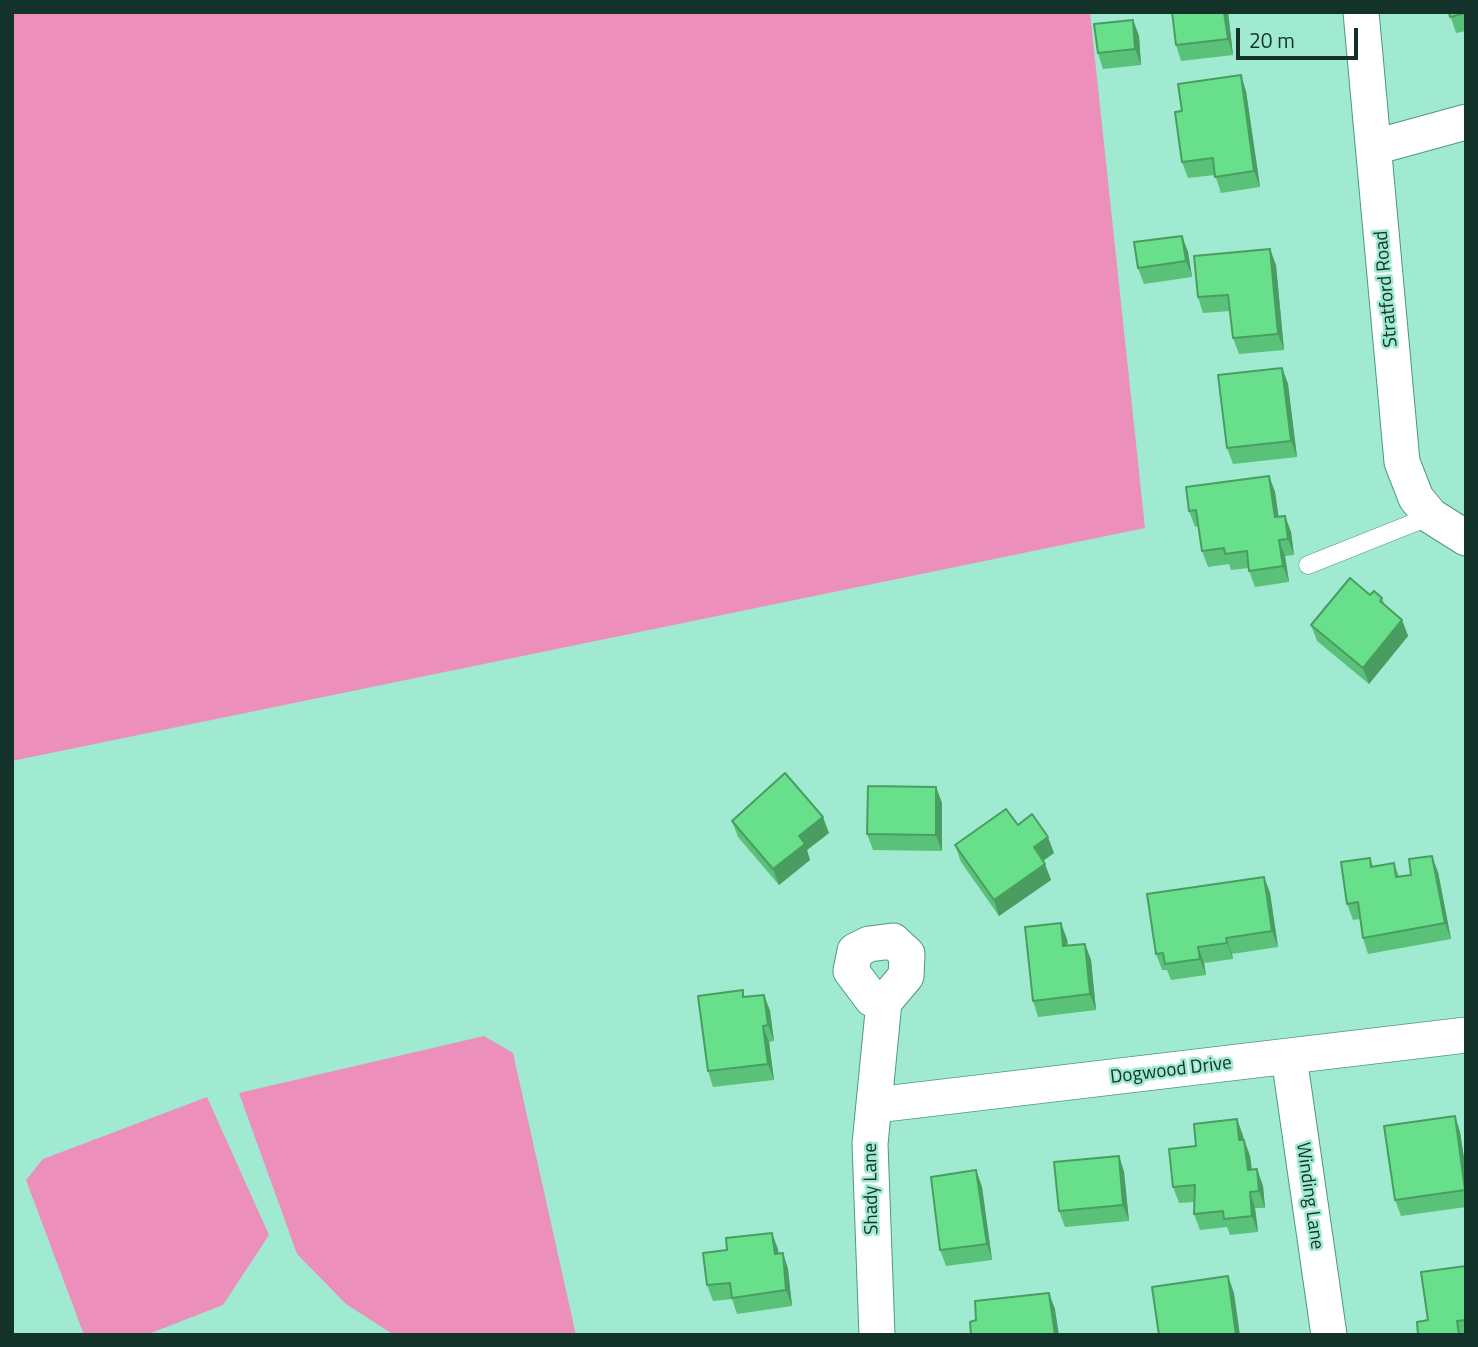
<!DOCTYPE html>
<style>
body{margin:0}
#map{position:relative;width:1478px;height:1347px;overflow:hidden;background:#a0ead1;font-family:"Titillium Web",sans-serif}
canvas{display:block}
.frame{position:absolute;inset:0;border:14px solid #133229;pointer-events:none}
.scale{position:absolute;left:1236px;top:28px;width:122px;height:32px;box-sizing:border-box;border:4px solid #133229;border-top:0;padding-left:9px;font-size:21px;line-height:24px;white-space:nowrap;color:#133229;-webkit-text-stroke:5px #a0ead1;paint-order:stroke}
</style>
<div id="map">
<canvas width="1478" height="1347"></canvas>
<div class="frame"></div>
<div class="scale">20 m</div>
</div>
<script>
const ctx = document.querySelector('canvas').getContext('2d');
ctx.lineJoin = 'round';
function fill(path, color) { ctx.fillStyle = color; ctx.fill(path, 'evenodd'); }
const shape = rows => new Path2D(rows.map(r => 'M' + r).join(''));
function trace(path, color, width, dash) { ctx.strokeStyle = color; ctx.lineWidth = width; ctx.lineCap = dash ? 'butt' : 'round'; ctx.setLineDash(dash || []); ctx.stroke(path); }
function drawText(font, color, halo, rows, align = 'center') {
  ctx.font = font + ' "Titillium Web",sans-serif'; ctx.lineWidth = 5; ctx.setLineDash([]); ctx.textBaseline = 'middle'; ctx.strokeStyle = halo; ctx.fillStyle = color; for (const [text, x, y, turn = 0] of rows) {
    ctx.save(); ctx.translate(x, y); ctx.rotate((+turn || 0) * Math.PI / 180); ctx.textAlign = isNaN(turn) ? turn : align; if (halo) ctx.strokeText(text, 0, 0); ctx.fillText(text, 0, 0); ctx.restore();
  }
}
fill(shape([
 [12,12,1090,12,1145,528,12,761],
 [484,1036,513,1053,576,1335,394,1335,346,1304,297,1254,239,1093],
 [207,1097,269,1235,223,1305,146,1335,84,1335,26,1180,43,1159]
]), '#ec90bb');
const service = shape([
 [1308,565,1431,516]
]);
const minor = shape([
 [1361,12,1402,462,1416,498,1431,516,1466,538],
 [1375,147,1466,122],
 [1289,1057,1329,1335],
 [876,1105,1466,1035],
 [877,1335,870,1144,884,1002,906,976,907,954,893,941,869,944,855,951,851,971,872,999,884,1002]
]);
trace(service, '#4f9881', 19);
trace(minor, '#4f9881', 37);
trace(service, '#fff', 18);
trace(minor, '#fff', 35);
fill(shape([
 [1228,12,1233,55,1181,61,1176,45],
 [1449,12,1466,12,1466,31,1456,33],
 [1133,20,1139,36,1141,65,1103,69,1098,53],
 [1246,91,1260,187,1221,193,1215,175,1188,178,1182,162,1182,111],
 [1182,236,1188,252,1192,277,1144,284,1138,268],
 [1276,265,1284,350,1239,354,1233,338,1230,311,1203,313,1198,297],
 [1282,368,1288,384,1297,457,1233,464,1227,448],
 [1269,476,1275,492,1278,517,1285,516,1291,532,1294,555,1285,556,1289,582,1255,587,1248,568,1231,570,1229,564,1208,567,1202,551,1199,526,1195,527,1189,511],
 [1370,595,1382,598,1385,606,1402,620,1408,636,1369,684,1317,641,1311,625],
 [936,787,942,803,942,851,873,850,867,834],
 [732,821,829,833,807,850,810,860,779,885,738,837],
 [1018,825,1054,853,1043,861,1051,880,999,916,961,862,955,845],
 [1370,858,1373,866,1394,863,1399,876,1438,872,1451,939,1368,954,1363,938,1360,919,1353,920,1347,904],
 [1264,877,1270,893,1278,947,1232,954,1233,959,1204,963,1206,975,1171,980,1167,970,1162,970,1156,954],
 [1067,939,1068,946,1085,944,1091,960,1096,1010,1038,1017,1033,1001],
 [764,995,770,1011,774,1041,769,1042,774,1080,713,1087,708,1071,745,997],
 [1455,1116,1460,1132,1466,1171,1466,1207,1401,1216,1395,1200],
 [1237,1119,1250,1156,1252,1170,1257,1169,1263,1186,1265,1208,1255,1208,1258,1232,1230,1235,1227,1227,1200,1230,1194,1214,1195,1202,1179,1203,1173,1187,1196,1146],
 [1119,1156,1124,1172,1129,1221,1065,1227,1059,1211],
 [976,1170,982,1187,992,1260,946,1266,940,1250],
 [778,1249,778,1253,783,1253,788,1269,792,1306,737,1314,732,1299,713,1301,707,1285,727,1250],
 [1466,1266,1466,1335,1418,1335,1428,1320]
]), '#59c178');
fill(shape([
 [1224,12,1228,12,1233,55,1228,39],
 [1133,20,1139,36,1141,65,1135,49],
 [1241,75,1246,91,1260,187,1254,171],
 [1182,236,1188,252,1192,277,1186,261],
 [1270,249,1276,265,1284,350,1278,334],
 [1282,368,1288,384,1297,457,1291,441],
 [1269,476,1275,492,1281,533,1275,517],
 [1285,516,1291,532,1294,555,1288,539],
 [1279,540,1285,556,1289,582,1283,566],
 [1402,620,1408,636,1369,684,1363,668],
 [936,787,942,803,942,851,936,835],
 [823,817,829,833,807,850,810,860,779,885,773,869,799,836],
 [1048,837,1054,853,1040,863,1034,847],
 [1432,856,1438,872,1451,939,1445,923],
 [1045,864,1051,880,999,916,994,900],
 [1264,877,1270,893,1278,947,1272,931],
 [1061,923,1067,939,1069,962,1063,946],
 [1226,938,1232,954,1233,959,1227,943],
 [1085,944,1091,960,1096,1010,1090,994],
 [1198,947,1204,963,1206,975,1200,959],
 [764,995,770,1011,774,1041,768,1025],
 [763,1026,769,1042,774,1080,768,1064],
 [1455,1116,1460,1132,1466,1171,1466,1193],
 [1237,1119,1243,1136,1245,1156,1239,1140],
 [1244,1140,1250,1156,1254,1187,1248,1170],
 [1119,1156,1124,1172,1129,1221,1123,1205],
 [1257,1169,1263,1186,1265,1208,1259,1191],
 [976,1170,982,1187,992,1260,987,1244],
 [1250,1192,1255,1208,1258,1232,1252,1216],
 [772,1233,778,1249,781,1270,775,1254],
 [783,1253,788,1269,792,1306,786,1290],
 [1228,1276,1234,1293,1240,1335,1236,1335],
 [1049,1293,1055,1309,1059,1335,1055,1335]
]), '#499d61');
const building = shape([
 [1172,12,1224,12,1228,39,1176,45,1172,12],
 [1449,12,1466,12,1466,13,1450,17,1449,12],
 [1133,20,1135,49,1098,53,1094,24,1133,20],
 [1241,75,1254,171,1215,177,1213,158,1182,162,1175,112,1182,111,1178,84,1241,75],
 [1182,236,1186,261,1138,268,1134,242,1182,236],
 [1270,249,1278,334,1233,338,1228,295,1198,297,1194,256,1270,249],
 [1282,368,1291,441,1227,448,1218,375,1282,368],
 [1269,476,1275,517,1285,516,1288,539,1279,540,1283,566,1249,571,1247,551,1225,554,1224,548,1202,551,1196,510,1189,511,1186,487,1269,476],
 [1350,578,1370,595,1374,591,1382,598,1380,601,1402,620,1363,668,1311,625,1350,578],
 [785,773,823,817,799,836,805,844,773,869,732,821,785,773],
 [868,786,936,787,936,835,867,834,868,786],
 [1006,809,1018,825,1032,814,1048,837,1034,847,1045,864,994,900,955,845,1006,809],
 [1432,856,1445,923,1363,938,1358,902,1347,904,1341,862,1370,858,1371,867,1394,863,1396,877,1411,875,1409,859,1432,856],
 [1264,877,1272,931,1226,938,1227,943,1198,947,1200,959,1165,964,1163,953,1156,954,1147,894,1264,877],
 [1061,923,1063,946,1085,944,1090,994,1033,1001,1025,927,1061,923],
 [743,990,743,997,764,995,768,1025,763,1026,768,1064,708,1071,698,996,743,990],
 [1455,1116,1465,1190,1395,1200,1384,1126,1455,1116],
 [1237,1119,1239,1140,1244,1140,1248,1170,1257,1169,1259,1191,1250,1192,1252,1216,1224,1219,1223,1211,1194,1214,1195,1185,1173,1187,1169,1149,1196,1146,1194,1124,1237,1119],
 [1119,1156,1123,1205,1059,1211,1054,1162,1119,1156],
 [976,1170,987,1244,940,1250,931,1177,976,1170],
 [772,1233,775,1254,783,1253,786,1290,732,1298,730,1283,707,1285,703,1253,727,1250,726,1238,772,1233],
 [1466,1266,1466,1320,1457,1321,1459,1335,1418,1335,1417,1322,1428,1320,1421,1272,1466,1266],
 [1228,1276,1236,1335,1159,1335,1152,1287,1228,1276],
 [1049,1293,1055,1335,971,1335,970,1322,976,1320,975,1301,1049,1293]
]);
fill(building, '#68e08b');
trace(building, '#499d61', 2);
drawText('19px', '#133229', '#a0ead1', [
 ["Stratford Road",1387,289,-95],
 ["Dogwood Drive",1171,1071,-7],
 ["Shady Lane",872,1189,-91],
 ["Winding Lane",1309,1196,82]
]);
</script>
